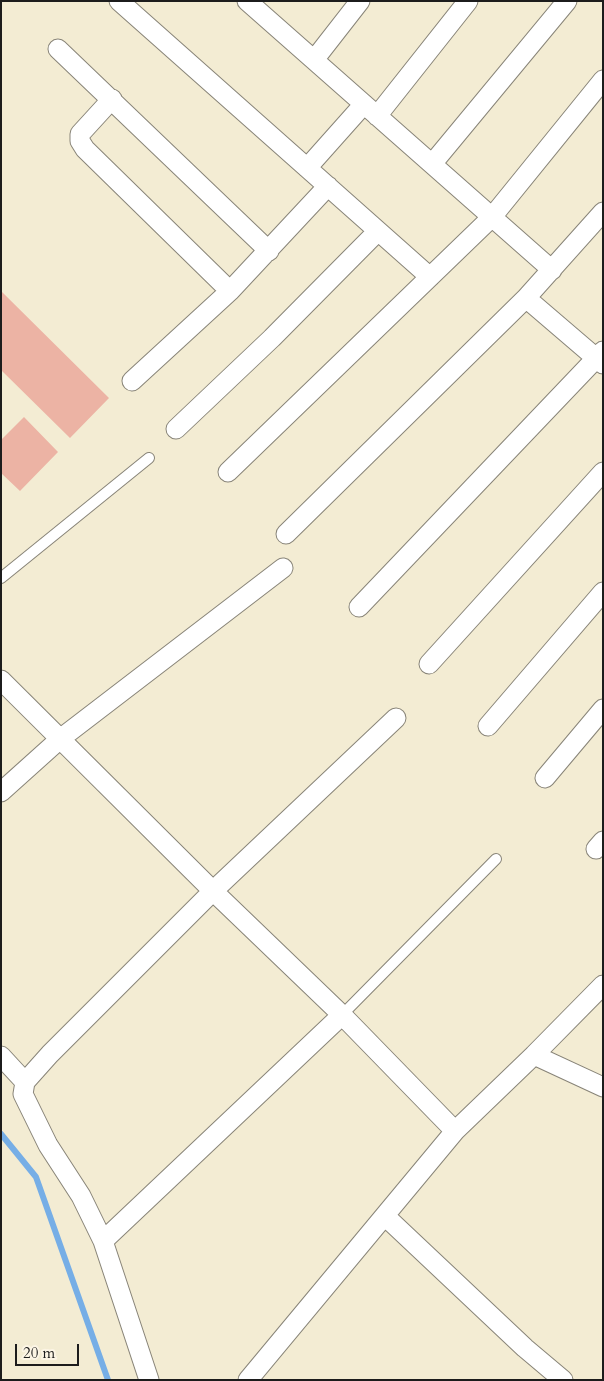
<!DOCTYPE html>
<style>
body{margin:0}
#map{position:relative;width:604px;height:1381px;overflow:hidden;background:#f3ecd3;font-family:Cardo,serif}
canvas{display:block}
.frame{position:absolute;inset:0;border:2px solid #1c1c1c;pointer-events:none}
.scale{position:absolute;left:15px;top:1344px;width:64px;height:22px;box-sizing:border-box;border:2px solid #1c1c1c;border-top:0;padding-left:6px;font-size:15px;line-height:18px;white-space:nowrap;color:#1c1c1c;-webkit-text-stroke:4px #fcf5e5;paint-order:stroke}
</style>
<div id="map">
<canvas width="604" height="1381"></canvas>
<div class="frame"></div>
<div class="scale">20 m</div>
</div>
<script>
const ctx = document.querySelector('canvas').getContext('2d');
ctx.lineJoin = 'round';
const shape = rows => new Path2D(rows.map(r => 'M' + r).join(''));
function trace(path, color, width, dash) { ctx.strokeStyle = color; ctx.lineWidth = width; ctx.lineCap = dash ? 'butt' : 'round'; ctx.setLineDash(dash || []); ctx.stroke(path); }
function fill(path, color) { ctx.fillStyle = color; ctx.fill(path, 'evenodd'); }
trace(shape([
 [1,1134,36,1177,108,1380]
]), '#76aee6', 6);
fill(shape([
 [1,291,109,398,70,438,1,370],
 [24,417,58,452,20,491,1,473,1,440]
]), '#ecb3a4');
const service = shape([
 [1,578,149,458],
 [342,1015,496,859]
]);
const minor = shape([
 [119,1,430,277],
 [247,1,552,270],
 [58,49,269,251],
 [314,60,360,1],
 [112,99,80,134,80,141,85,149,230,291],
 [377,116,468,1],
 [432,164,567,1],
 [307,168,364,104],
 [526,298,603,212],
 [132,381,230,291,328,186],
 [176,429,272,338,378,231],
 [228,472,492,217,603,80],
 [286,534,526,298,603,364],
 [359,607,603,351],
 [429,664,603,472],
 [1,680,213,891,342,1015,455,1131],
 [488,726,603,592],
 [545,778,603,709],
 [1,792,60,739,283,568],
 [596,849,603,841],
 [534,1055,603,1087],
 [1,1056,25,1082],
 [385,1216,525,1348,563,1380],
 [103,1241,342,1015],
 [149,1380,103,1241,81,1196,48,1145,23,1094,25,1082,50,1054,213,891,396,718],
 [248,1380,455,1131,534,1055,603,985]
]);
trace(service, '#888478', 12);
trace(minor, '#888478', 21);
trace(service, '#fff', 10);
trace(minor, '#fff', 19);
</script>
